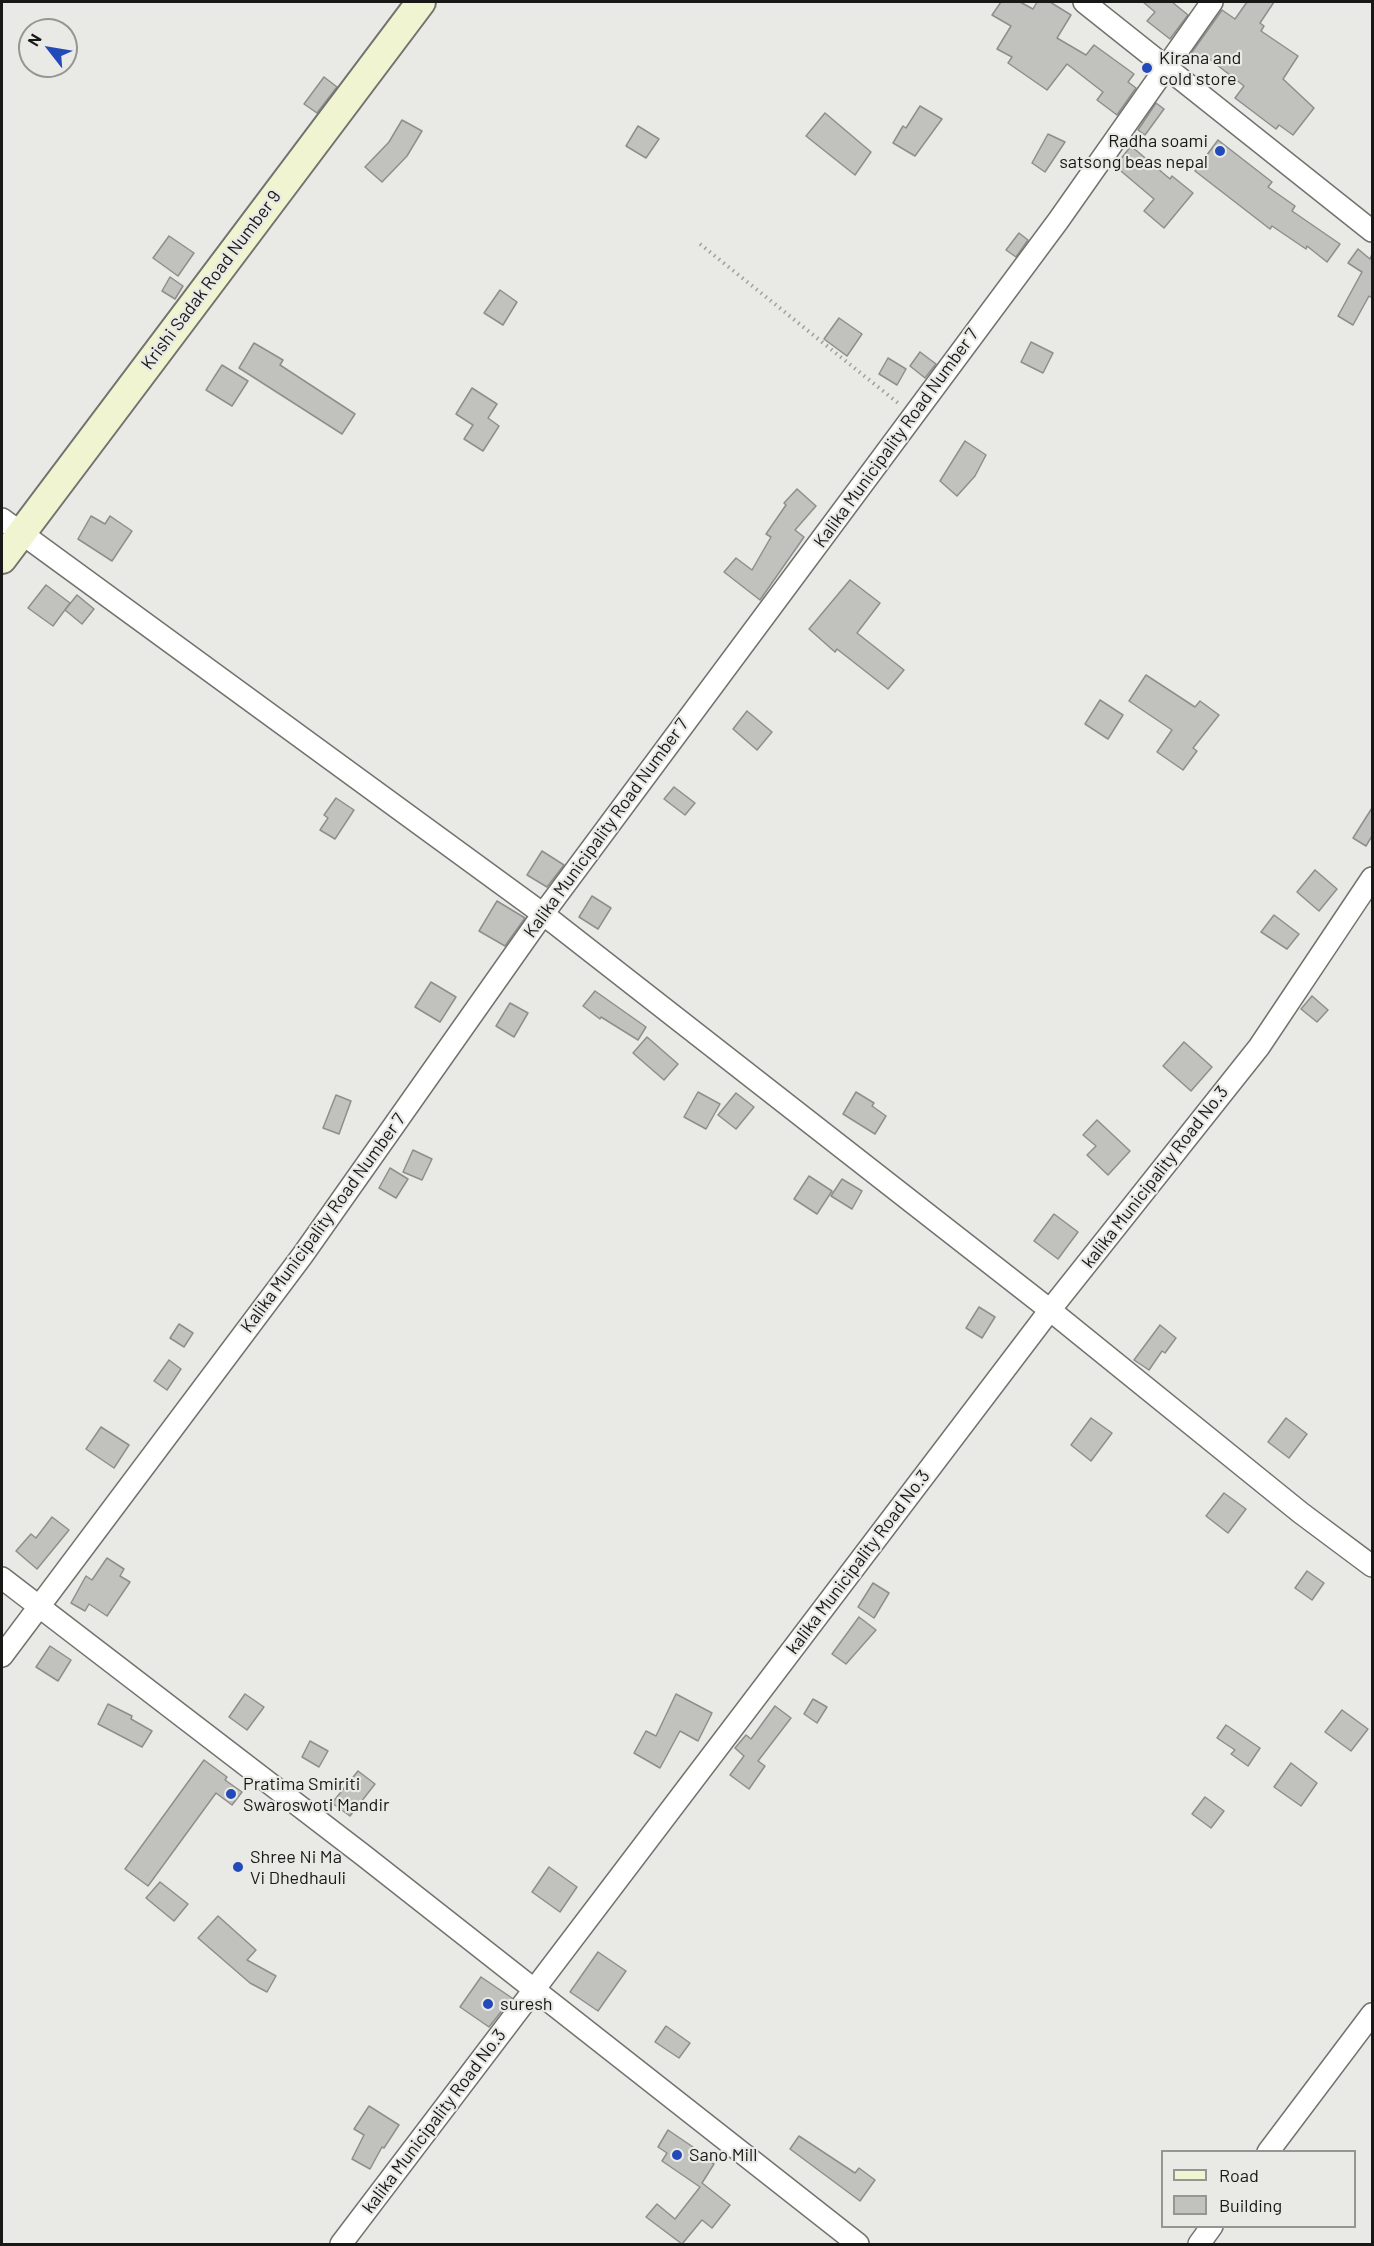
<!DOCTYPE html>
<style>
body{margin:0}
#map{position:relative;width:1374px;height:2246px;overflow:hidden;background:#e9e9e5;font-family:Barlow,sans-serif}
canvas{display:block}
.frame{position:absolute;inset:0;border:3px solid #181816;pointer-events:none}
.legend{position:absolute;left:1161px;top:2150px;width:195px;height:78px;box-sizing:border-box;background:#e9e9e5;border:2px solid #959592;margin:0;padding:8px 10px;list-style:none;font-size:18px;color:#181816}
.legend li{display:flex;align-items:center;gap:12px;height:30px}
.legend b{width:30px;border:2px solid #959592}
.north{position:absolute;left:18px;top:18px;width:60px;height:60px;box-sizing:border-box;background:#e9e9e5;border:2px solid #959592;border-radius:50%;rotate:301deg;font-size:16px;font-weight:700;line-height:24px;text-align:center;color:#181816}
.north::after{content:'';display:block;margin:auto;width:21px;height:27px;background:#224ab8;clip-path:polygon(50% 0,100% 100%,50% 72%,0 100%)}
</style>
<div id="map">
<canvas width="1374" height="2246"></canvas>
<div class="frame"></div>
<ul class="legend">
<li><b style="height:8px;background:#f1f4d0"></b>Road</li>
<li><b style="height:16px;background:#c1c2bd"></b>Building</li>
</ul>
<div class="north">N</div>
</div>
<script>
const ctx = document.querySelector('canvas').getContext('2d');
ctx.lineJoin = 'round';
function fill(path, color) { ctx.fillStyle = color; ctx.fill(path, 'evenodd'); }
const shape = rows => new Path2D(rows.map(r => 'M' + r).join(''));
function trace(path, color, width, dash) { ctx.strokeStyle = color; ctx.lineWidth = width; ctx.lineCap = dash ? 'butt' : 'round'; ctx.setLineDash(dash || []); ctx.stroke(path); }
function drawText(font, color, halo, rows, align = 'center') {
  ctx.font = font + ' Barlow,sans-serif'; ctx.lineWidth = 4.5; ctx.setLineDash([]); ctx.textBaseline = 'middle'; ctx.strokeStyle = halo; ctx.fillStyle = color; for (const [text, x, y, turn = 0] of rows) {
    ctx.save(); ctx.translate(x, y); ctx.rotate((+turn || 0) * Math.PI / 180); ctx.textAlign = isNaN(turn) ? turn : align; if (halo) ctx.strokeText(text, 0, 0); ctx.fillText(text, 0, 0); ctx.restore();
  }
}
const building = shape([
 [1001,2,1020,2,1033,9,1037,2,1050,2,1071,15,1057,38,1086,55,1094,45,1134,74,1128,82,1136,88,1117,115,1097,100,1103,92,1067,64,1047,90,1008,63,1012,57,997,49,1011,26,992,15,1001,2],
 [1143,2,1172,2,1188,15,1170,39,1147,21,1155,12,1143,2],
 [1247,2,1274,2,1260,23,1264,26,1261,31,1298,56,1283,79,1314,108,1293,135,1279,125,1276,129,1235,98,1244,86,1203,54,1198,62,1190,55,1222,10,1235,19,1247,2],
 [324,77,337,87,317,113,304,104,324,77],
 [1156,103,1164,109,1145,135,1138,130,1156,103],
 [920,106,942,119,915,156,893,143,903,126,906,128,920,106],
 [825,113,871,152,855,175,806,136,825,113],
 [402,120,422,131,407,156,382,182,365,167,389,142,402,120],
 [638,126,659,139,646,158,626,146,638,126],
 [1048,134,1065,142,1045,172,1032,163,1048,134],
 [1218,140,1272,182,1268,187,1295,206,1292,211,1340,244,1327,262,1307,246,1306,249,1272,226,1270,229,1195,171,1218,140],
 [1131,146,1170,179,1172,176,1193,193,1164,228,1144,211,1154,199,1115,166,1131,146],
 [1019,233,1028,240,1016,257,1006,250,1019,233],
 [169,236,194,253,178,276,153,258,169,236],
 [1358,249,1370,259,1372,254,1372,298,1369,296,1353,325,1338,316,1362,272,1348,263,1358,249],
 [170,277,183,286,175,299,162,291,170,277],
 [500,290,517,302,503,325,484,313,500,290],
 [839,318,862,334,847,356,824,339,839,318],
 [1031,342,1053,353,1043,373,1021,362,1031,342],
 [254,343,283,360,280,365,355,414,342,434,239,368,254,343],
 [920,352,936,364,925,378,910,366,920,352],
 [888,358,906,369,897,385,879,374,888,358],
 [222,365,248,381,232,406,206,390,222,365],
 [472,388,497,404,488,418,499,426,483,451,464,439,473,425,456,414,472,388],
 [965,441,986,455,975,476,957,496,940,481,965,441],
 [797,489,816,506,795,530,804,537,760,600,724,572,736,558,752,570,771,537,766,534,786,505,784,503,797,489],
 [91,516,105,524,110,516,132,531,112,561,78,539,91,516],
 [850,580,880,603,857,633,904,670,888,689,837,649,835,652,809,629,850,580],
 [46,585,70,603,53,626,28,608,46,585],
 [77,595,94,609,82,624,65,610,77,595],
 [1146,675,1195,707,1200,701,1219,715,1193,748,1197,751,1183,770,1157,752,1172,730,1129,701,1146,675],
 [1100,700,1123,715,1108,739,1085,724,1100,700],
 [747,711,772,732,757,750,733,729,747,711],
 [674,787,695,803,685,815,664,799,674,787],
 [336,798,354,810,335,839,320,830,328,818,324,815,336,798],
 [1372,808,1372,836,1366,846,1353,838,1372,808],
 [542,851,564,865,547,887,527,875,542,851],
 [1315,870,1337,889,1319,911,1297,892,1315,870],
 [592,896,611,908,598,929,579,917,592,896],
 [497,901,525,918,505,946,479,931,497,901],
 [1274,915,1299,934,1287,949,1261,932,1274,915],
 [431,982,456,997,440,1022,415,1007,431,982],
 [595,991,646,1027,638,1040,601,1017,600,1019,583,1006,595,991],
 [1312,996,1328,1010,1317,1022,1301,1009,1312,996],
 [510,1003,528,1013,514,1037,496,1026,510,1003],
 [647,1037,678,1064,664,1080,633,1053,647,1037],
 [1184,1042,1212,1067,1191,1091,1163,1066,1184,1042],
 [698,1092,720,1104,706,1129,684,1117,698,1092],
 [856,1092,874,1103,872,1106,886,1116,875,1134,843,1114,856,1092],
 [736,1093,754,1107,736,1129,718,1115,736,1093],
 [336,1095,351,1101,339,1134,323,1128,336,1095],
 [1097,1120,1130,1151,1108,1175,1087,1155,1096,1146,1083,1135,1097,1120],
 [413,1150,432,1159,422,1180,403,1172,413,1150],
 [390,1168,408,1179,396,1198,379,1188,390,1168],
 [809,1176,832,1191,817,1214,794,1199,809,1176],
 [842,1179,862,1191,852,1209,831,1196,842,1179],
 [1054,1214,1078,1232,1058,1259,1034,1241,1054,1214],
 [979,1307,995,1317,982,1338,966,1328,979,1307],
 [179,1324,193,1333,184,1347,170,1338,179,1324],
 [1160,1325,1176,1338,1165,1353,1162,1351,1149,1370,1134,1360,1160,1325],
 [169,1360,181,1369,167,1390,154,1381,169,1360],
 [1091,1418,1112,1433,1091,1461,1071,1445,1091,1418],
 [1286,1418,1307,1434,1289,1458,1268,1442,1286,1418],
 [101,1427,129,1445,114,1468,86,1449,101,1427],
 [1224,1493,1246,1509,1228,1533,1206,1516,1224,1493],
 [52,1517,69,1530,37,1569,16,1551,31,1534,36,1538,52,1517],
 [107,1558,124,1569,120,1576,130,1582,107,1616,89,1604,85,1611,71,1603,86,1576,92,1580,107,1558],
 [1307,1571,1324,1583,1312,1600,1295,1588,1307,1571],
 [873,1583,889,1593,874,1618,858,1607,873,1583],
 [859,1617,876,1630,846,1664,832,1654,859,1617],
 [50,1646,71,1660,58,1681,36,1667,50,1646],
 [245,1694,264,1707,247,1730,229,1717,245,1694],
 [676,1694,712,1713,698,1741,680,1731,660,1768,634,1753,646,1731,656,1736,676,1694],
 [813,1699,827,1707,817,1723,804,1714,813,1699],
 [108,1704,132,1716,131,1719,152,1731,142,1747,98,1724,108,1704],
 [775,1706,791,1718,758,1761,765,1766,749,1789,730,1775,744,1756,735,1748,746,1735,751,1739,775,1706],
 [1342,1710,1368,1729,1351,1751,1325,1732,1342,1710],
 [1226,1725,1260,1748,1248,1766,1231,1754,1235,1750,1217,1738,1226,1725],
 [310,1741,328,1751,319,1767,302,1757,310,1741],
 [204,1760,227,1777,225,1780,242,1792,232,1805,216,1793,148,1886,125,1869,204,1760],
 [1291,1763,1317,1783,1301,1806,1274,1787,1291,1763],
 [358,1771,375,1784,350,1816,332,1803,358,1771],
 [1205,1797,1224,1811,1211,1828,1192,1814,1205,1797],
 [549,1867,577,1887,560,1912,532,1892,549,1867],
 [160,1882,188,1904,174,1921,146,1898,160,1882],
 [218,1916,256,1950,247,1960,276,1976,267,1992,250,1983,198,1938,218,1916],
 [598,1952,626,1971,598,2011,570,1992,598,1952],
 [481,1977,512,1998,489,2027,460,2007,481,1977],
 [666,2026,690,2043,679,2058,655,2042,666,2026],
 [369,2106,399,2125,384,2148,382,2147,370,2169,352,2159,364,2135,354,2129,369,2106],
 [668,2130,693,2147,691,2150,714,2164,702,2183,730,2205,712,2228,702,2220,682,2244,646,2217,657,2204,675,2219,700,2187,662,2161,667,2153,658,2147,668,2130],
 [799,2136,855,2173,859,2168,875,2180,860,2201,790,2149,799,2136]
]);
fill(building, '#c1c2bd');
trace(building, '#8e8f8a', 1.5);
const street = shape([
 [1084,2,1372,231],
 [2,519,543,914,1050,1310,1301,1513,1372,1566],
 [2,1578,363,1855,858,2244],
 [2,1656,302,1256,543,914,1058,221,1212,2],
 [1268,2152,1372,2014],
 [341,2244,1050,1310,1259,1047,1372,878],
 [1199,2244,1212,2226]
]);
const secondary = shape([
 [2,559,421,2]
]);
trace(street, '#72726e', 24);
trace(secondary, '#72726e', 32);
trace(shape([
 [700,244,898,403]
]), '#a0a09c', 4, [1.5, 4.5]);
trace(street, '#fff', 21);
trace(secondary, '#f1f4d0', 28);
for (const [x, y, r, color] of [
 [1147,68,6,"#224ab8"],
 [1220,151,6,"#224ab8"],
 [231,1794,6,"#224ab8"],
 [238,1867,6,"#224ab8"],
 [488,2004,6,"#224ab8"],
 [677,2155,6,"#224ab8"]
]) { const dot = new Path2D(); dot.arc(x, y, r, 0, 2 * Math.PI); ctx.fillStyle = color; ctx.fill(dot); trace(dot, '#e9e9e5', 2); }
drawText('18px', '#181816', '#e9e9e5', [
 ["Kirana and",1159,58],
 ["cold store",1159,79],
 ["Radha soami",1208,141,"right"],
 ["satsong beas nepal",1208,162,"right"],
 ["Pratima Smiriti",243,1784],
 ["Swaroswoti Mandir",243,1805],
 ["Shree Ni Ma",250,1857],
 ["Vi Dhedhauli",250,1878],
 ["suresh",500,2004],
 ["Sano Mill",689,2155]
], 'left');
drawText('18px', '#181816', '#e9e9e5', [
 ["Krishi Sadak Road Number 9",211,280,-53],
 ["Kalika Municipality Road Number 7",896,438,-54],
 ["Kalika Municipality Road Number 7",606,828,-54],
 ["kalika Municipality Road No.3",1155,1177,-52],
 ["Kalika Municipality Road Number 7",323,1223,-54],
 ["kalika Municipality Road No.3",858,1562,-53],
 ["kalika Municipality Road No.3",434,2121,-53]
]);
</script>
